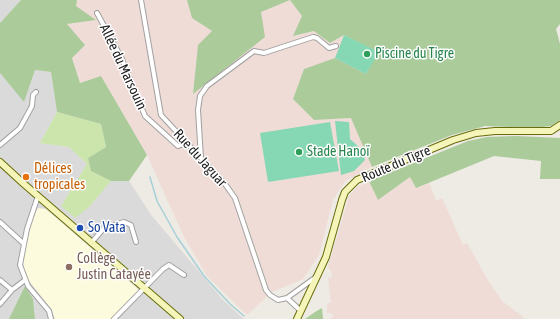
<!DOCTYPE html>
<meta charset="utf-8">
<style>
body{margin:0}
canvas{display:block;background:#eeeae4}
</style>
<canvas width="560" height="319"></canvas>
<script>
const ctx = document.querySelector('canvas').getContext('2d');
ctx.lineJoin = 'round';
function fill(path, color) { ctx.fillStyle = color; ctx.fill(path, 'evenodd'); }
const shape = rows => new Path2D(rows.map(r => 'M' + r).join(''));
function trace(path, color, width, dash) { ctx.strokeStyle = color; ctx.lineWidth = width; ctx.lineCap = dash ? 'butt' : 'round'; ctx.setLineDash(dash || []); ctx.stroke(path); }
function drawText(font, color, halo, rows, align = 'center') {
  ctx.font = font + ' "Asap Condensed",sans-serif'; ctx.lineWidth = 3; ctx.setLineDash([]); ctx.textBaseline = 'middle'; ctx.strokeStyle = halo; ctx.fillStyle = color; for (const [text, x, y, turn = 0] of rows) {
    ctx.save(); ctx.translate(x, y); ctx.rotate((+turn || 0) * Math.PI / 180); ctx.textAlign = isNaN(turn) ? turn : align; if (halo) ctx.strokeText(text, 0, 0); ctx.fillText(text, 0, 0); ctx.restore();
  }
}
fill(shape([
 [0,0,21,0,0,23],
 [35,70,51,72,57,112,40,143,69,147,87,164,61,206,89,207,111,181,129,181,152,216,224,301,244,319,35,319,33,299,25,287,9,319,0,319,0,73,24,101]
]), '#dbdada');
fill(shape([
 [38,208,46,209,139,290,111,319,55,319,52,310,26,277,22,258,33,217]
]), '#fdfbdd');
fill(shape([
 [77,0,187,0,192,18,212,31,290,0,302,16,294,36,314,31,330,43,344,35,379,52,366,74,304,69,293,99,314,120,351,118,372,167,345,181,333,200,319,255,303,279,272,292,247,315,207,276,183,235,147,155,101,76,80,83,72,58,66,24,96,20,75,6],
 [410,177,416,188,429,182,436,201,442,198,463,245,467,243,486,277,502,301,523,317,523,319,329,319,334,316,331,313,327,313,327,303,331,303,328,278,332,277,331,271,328,267,349,196,357,187,369,181,378,200]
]), '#efdcd7');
fill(shape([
 [57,112,101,124,106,147,88,158,91,171,111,181,89,207,75,218,61,206,87,164,69,147,40,143]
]), '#cbe5ac');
fill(shape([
 [21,0,77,0,76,6,96,20,67,24,85,45,72,58,80,83,101,76,147,155,129,181,111,181,91,171,88,158,106,147,101,124,57,112,51,72,35,70,24,102,0,73,0,23],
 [187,0,560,0,560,24,556,29,560,44,560,120,551,126,533,128,485,126,452,135,372,167,351,118,314,120,293,99,304,69,335,58,366,74,378,52,344,35,330,43,314,31,293,36,302,16,290,0,261,12,265,37,193,94,198,45,212,31,192,18],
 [516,136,560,138,560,179,540,179,541,161,494,156,416,188,410,177,378,200,369,181,468,141,487,137],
 [25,286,33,299,35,319,9,319],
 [322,308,323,319,305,319,315,312]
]), '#abcb9b');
fill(shape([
 [344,35,379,52,366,74,335,58],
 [335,121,349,122,350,139,359,147,359,154,363,153,365,160,354,171,341,175],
 [330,122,339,171,268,182,260,133]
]), '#86d8b4');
trace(shape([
 [150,177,157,201,177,237,204,276,230,304,244,316]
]), '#a6d0d9', 1.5);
const minor = shape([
 [141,0,161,115,225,184,235,198,266,290,270,295,278,300,287,298,316,277],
 [97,13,122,59,145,116,178,146,186,143],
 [0,145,20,128,32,106,33,95,36,92],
 [201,158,198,110,200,96,207,86,254,51,264,53,313,37,317,38,329,48,336,46],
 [38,196,27,229,20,265,28,286,49,311,51,319],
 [0,222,23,243],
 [91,243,104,228,124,222,131,225,136,242],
 [0,280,12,290],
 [287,298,301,311],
 [0,304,12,290,25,280],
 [114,319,163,269,169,265,184,275]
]);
const secondary = shape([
 [0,162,24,184,180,319],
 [297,319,326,257,342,200,345,192,357,180,453,140,476,133,495,131,551,131,560,125]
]);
trace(minor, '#a1a1a1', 6);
trace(secondary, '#686d0b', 8);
trace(minor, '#fff', 4);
trace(secondary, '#f5f5ba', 6);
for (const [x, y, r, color] of [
 [367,54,4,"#2e9e5b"],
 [299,152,4,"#2e9e5b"],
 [26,177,4,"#e8710a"],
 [80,228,4,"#1a4fb4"],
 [69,267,4,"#8d6e63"]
]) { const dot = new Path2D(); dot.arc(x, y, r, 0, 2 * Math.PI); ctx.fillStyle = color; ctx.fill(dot); trace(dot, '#fff', 1.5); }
drawText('14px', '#27864d', '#fff', [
 ["Piscine du Tigre",375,54],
 ["Stade Hanoï",307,152]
], 'left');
drawText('14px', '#1d1d1d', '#fff', [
 ["Allée du Marsouin",123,67,65],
 ["Rue du Jaguar",200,158,48],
 ["Route du Tigre",396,164,-23]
]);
drawText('14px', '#c56008', '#fff', [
 ["Délices",34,169],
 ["tropicales",34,185]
], 'left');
drawText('14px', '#164399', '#fff', [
 ["So Vata",88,228]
], 'left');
drawText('14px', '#785e54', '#fff', [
 ["Collège",77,259],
 ["Justin Catayée",77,275]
], 'left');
</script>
